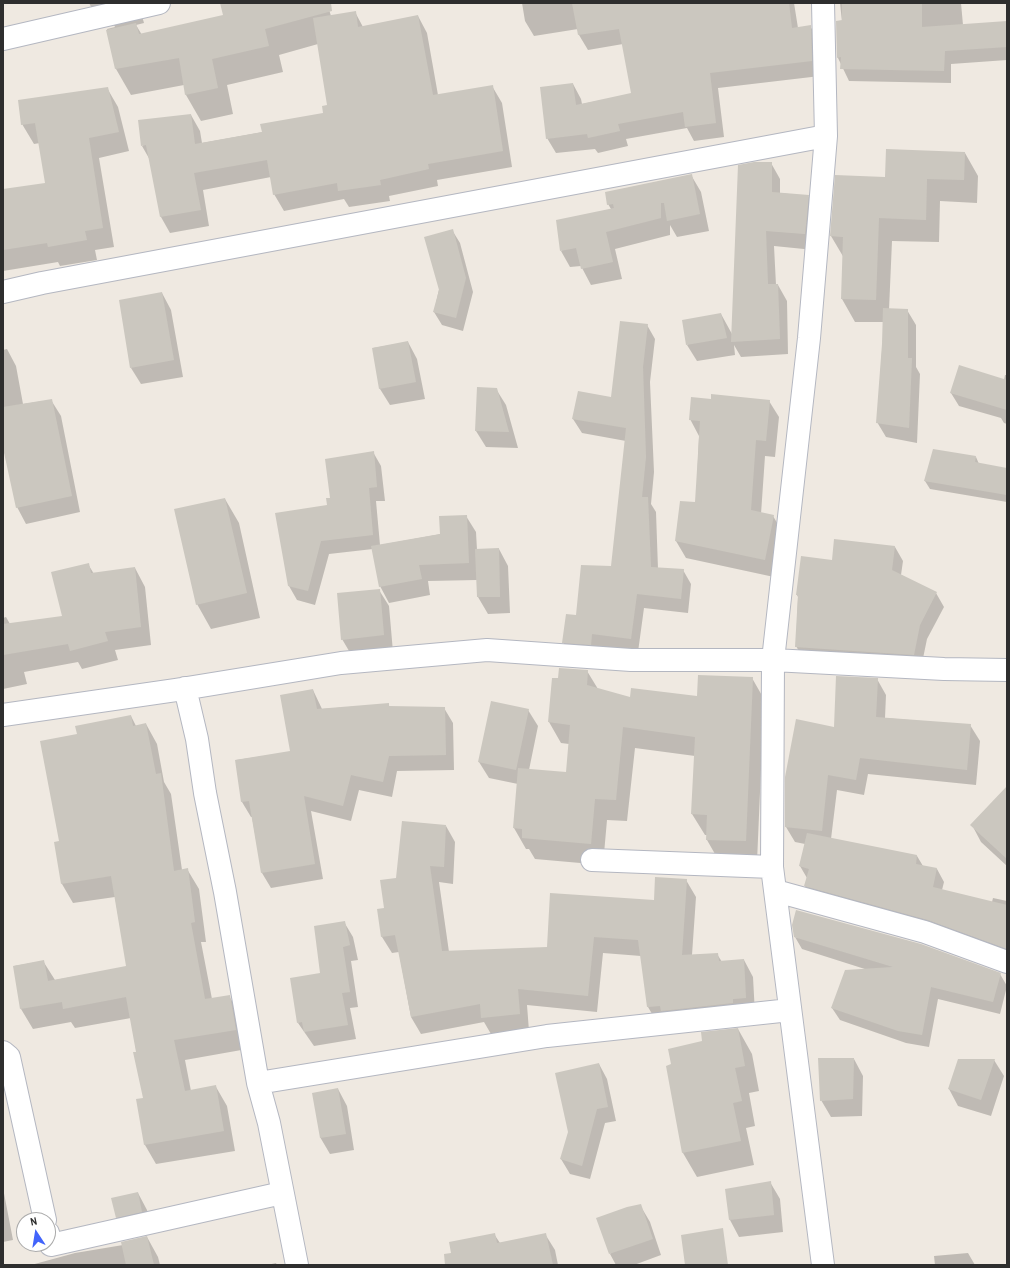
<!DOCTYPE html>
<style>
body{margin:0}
#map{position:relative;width:1010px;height:1268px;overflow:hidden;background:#efe9e1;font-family:"Archivo Narrow",sans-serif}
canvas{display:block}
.frame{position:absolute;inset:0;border:4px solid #2e2e2e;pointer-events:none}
.north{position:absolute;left:16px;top:1212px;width:40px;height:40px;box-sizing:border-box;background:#fff;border:1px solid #ababab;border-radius:50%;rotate:348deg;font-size:11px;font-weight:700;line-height:16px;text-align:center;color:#2e2e2e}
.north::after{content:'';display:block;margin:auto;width:14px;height:18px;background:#4264fb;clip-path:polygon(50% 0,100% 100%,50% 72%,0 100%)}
</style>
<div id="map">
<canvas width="1010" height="1268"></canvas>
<div class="frame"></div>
<div class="north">N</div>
</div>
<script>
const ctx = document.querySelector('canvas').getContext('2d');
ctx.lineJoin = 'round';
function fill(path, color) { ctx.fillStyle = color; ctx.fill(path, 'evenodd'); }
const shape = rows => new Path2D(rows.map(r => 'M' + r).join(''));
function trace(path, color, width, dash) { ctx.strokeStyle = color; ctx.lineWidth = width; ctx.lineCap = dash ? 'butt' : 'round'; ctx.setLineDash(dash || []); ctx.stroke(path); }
fill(shape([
 [89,3,167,3,140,9,144,23,136,25,142,35,224,16,221,3,327,3,331,16,355,12,363,27,418,16,427,33,438,95,492,86,502,103,512,167,437,180,438,186,389,196,390,201,349,207,344,199,284,211,274,194,271,177,203,190,209,226,170,233,161,217,150,160,142,146,191,115,200,131,202,143,263,132,324,114,328,106,318,44,279,55,283,72,227,85,233,114,201,121,186,95,184,85,131,95,116,69,107,29,115,27,109,15,97,18],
 [522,3,794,3,798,28,810,26,819,41,820,76,718,88,724,137,694,141,687,128,626,139,628,146,598,153,595,149,556,153,547,138,573,84,581,99,582,104,632,94,623,44,588,50,579,35,578,29,534,36,525,21],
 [840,3,961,3,963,25,1007,22,1007,60,951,64,951,83,849,81,838,58,842,22],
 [107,88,118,107,129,151,99,158,114,247,95,250,97,260,60,266,58,262,3,271,3,190,46,184,40,143,34,144,22,124],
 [965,153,978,176,977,203,940,201,939,242,892,241,889,310,907,310,916,325,916,367,920,374,917,443,886,437,877,422,884,322,855,322,842,299,844,258,831,236,886,178],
 [771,163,780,179,780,193,808,196,817,211,814,250,774,246,776,285,778,285,787,301,788,354,741,357,734,345,735,355,697,361,687,345,721,314,732,334],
 [691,175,701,192,709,231,677,237,670,225,670,235,615,249,622,279,591,285,581,266,570,267,561,251,611,209,608,204],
 [452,230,460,243,473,292,463,331,442,325,434,312],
 [162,293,171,310,183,377,141,384,131,368],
 [647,325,655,339,650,382,654,472,651,504,656,512,658,569,683,570,691,584,688,613,644,608,638,652,571,657,563,642,577,616,612,567,626,441,582,433,573,419,612,398],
 [408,342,417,359,425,399,390,405,380,389,373,348],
 [7,349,16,366,23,404,51,400,61,416,80,512,26,524,17,507,3,446,3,350],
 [1005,375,1007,375,1007,424,1004,423,1001,418,959,406,951,393,1004,380],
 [496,389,506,405,518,448,486,447,476,431],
 [712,400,769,401,779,417,775,457,765,456,761,514,773,516,783,533,774,577,686,558,676,541,696,503,699,436,690,419],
 [373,452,381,466,385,501,376,501,380,545,441,534,466,516,476,532,477,550,499,549,508,566,510,613,488,614,478,597,477,580,428,581,430,595,389,603,380,586,373,549,329,554,315,605,297,600,289,586,331,499],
 [976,457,979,464,1007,469,1007,502,930,489,925,481],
 [225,499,239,523,260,618,211,629,197,604],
 [895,547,903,561,901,575,936,593,944,607,927,639,921,668,804,660,796,646,798,597,797,595,833,561],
 [88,564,94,574,135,568,145,587,151,645,115,650,118,660,82,669,78,662,24,672,27,684,3,689,3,618,6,617,10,624,63,617],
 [379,590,389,606,393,652,352,656,342,639],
 [587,671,598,689,631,698,698,697,752,678,764,699,757,862,719,861,707,840,707,835,705,835,692,814,695,756,635,748,627,821,607,820,603,865,535,859,529,849,526,849,514,828,518,784,489,778,479,762,528,710,538,726,529,770,567,773,569,744,561,743,549,722,553,679,559,680],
 [877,679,886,695,885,718,970,725,980,741,976,785,868,774,864,795,837,790,831,839,917,856,923,866,937,869,944,882,942,890,992,902,993,898,1007,901,1007,958,812,898,805,886,807,878,800,866,805,844,795,842,786,827,835,728],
 [313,690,322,709,388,704,390,707,444,708,453,723,454,770,397,771,392,797,359,790,351,821,311,811,323,879,271,888,262,873,252,817,251,817,242,802,236,760,291,752],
 [131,716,136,726,146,724,157,744,164,782,171,794,182,870,187,869,199,889,206,942,201,942,212,999,229,996,241,1016,247,1049,185,1060,191,1091,216,1087,227,1106,235,1151,156,1164,145,1145,144,1099,131,1018,75,1028,71,1022,33,1029,21,1009,14,966,43,961,55,980,127,967,115,897,73,903,62,884,60,842,78,735],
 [1007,807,1007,866,981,842,972,825],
 [446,826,455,842,453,884,439,882,449,952,548,948,655,901,686,880,696,897,692,955,717,954,722,962,744,960,753,977,755,1014,658,1024,648,1007,641,956,603,953,597,1012,527,1005,529,1031,491,1034,484,1022,421,1034,411,1017,399,952,392,953,382,937,378,910,385,909,397,879],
 [344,922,353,937,358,960,351,961,358,1007,350,1008,356,1039,314,1046,298,1023],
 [795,937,1000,974,1007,986,1000,1014,938,999,929,1047,906,1043,840,1020,832,1008,868,970,802,949],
 [738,1029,752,1054,759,1091,749,1093,755,1126,746,1128,754,1165,697,1177,683,1153,672,1065,703,1042],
 [854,1059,863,1076,862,1116,831,1117,821,1100],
 [959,1060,994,1060,1004,1076,991,1116,958,1106,949,1089],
 [599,1064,607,1079,616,1121,605,1123,590,1179,570,1174,561,1159],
 [338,1089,347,1106,354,1150,330,1154,320,1137],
 [770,1182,780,1199,783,1232,739,1237,730,1220,727,1190],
 [3,1188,13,1240,3,1242],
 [138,1193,147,1210,151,1228,126,1234,117,1217],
 [640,1205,650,1222,661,1255,634,1265,616,1265,610,1254],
 [494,1234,500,1243,545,1234,555,1250,558,1265,455,1265],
 [147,1237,158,1257,160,1265,31,1265,75,1253,123,1245],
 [968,1253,975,1265,935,1265,934,1256],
 [276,1263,277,1265,267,1265]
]), '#0003');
fill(shape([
 [220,3,331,3,332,11,265,29,269,46,212,59,218,88,185,95,179,58,115,69,106,30,136,23,139,34,223,15],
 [572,3,789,3,792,28,811,25,812,61,710,73,716,123,685,127,683,112,618,124,620,131,588,138,587,134,546,139,540,87,573,83,576,105,631,93,619,29,578,35],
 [842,3,922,3,922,27,1007,21,1007,47,945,51,944,71,840,69,841,57,837,58,836,21,842,20],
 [356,11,358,27,418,15,433,95,493,85,503,151,428,164,429,169,380,180,381,185,338,191,337,183,273,195,267,160,194,173,201,210,160,217,146,145,141,146,138,120,191,114,195,144,262,132,260,124,323,113,322,106,327,105,313,18],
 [108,87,119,132,89,138,103,228,85,231,87,240,48,247,47,243,3,250,3,189,45,183,35,123,21,125,18,100],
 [886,149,965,152,964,180,927,179,926,220,879,218,876,300,841,299,843,237,830,236,835,175,885,177],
 [754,162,772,162,772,192,809,195,805,234,766,231,768,284,778,284,780,339,731,342,738,165],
 [692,174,700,214,667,221,664,203,661,203,661,218,606,232,613,262,581,269,576,248,560,251,556,220,614,208,613,204,607,205,605,192],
 [453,229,466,278,456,318,433,312,439,290,424,237],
 [162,292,174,360,130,368,119,300],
 [883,308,908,309,908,358,912,358,909,428,876,423,882,344],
 [721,313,727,338,686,345,682,320],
 [620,321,648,324,643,367,646,457,642,497,648,497,651,567,684,569,681,599,637,594,631,639,592,634,591,645,562,643,566,614,576,615,581,565,611,566,626,428,572,419,578,391,611,397],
 [408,341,416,382,379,389,372,348],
 [959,365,1007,380,1007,410,950,393],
 [477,387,497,388,509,432,475,431],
 [711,394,770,400,766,441,756,440,751,510,774,515,765,560,675,541,680,501,695,502,700,421,689,420,691,397,711,399],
 [52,399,72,496,16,508,3,448,3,407],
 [933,449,976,456,975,462,1007,468,1007,495,924,481],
 [374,451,377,487,369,488,373,535,321,541,308,591,288,586,275,513,327,505,326,498,330,498,325,459],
 [225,498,247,593,196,605,174,509],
 [467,515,469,563,419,565,422,579,379,587,371,546,440,534,439,516],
 [834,539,895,546,892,570,937,592,920,625,914,655,795,647,798,595,796,595,801,556,832,560],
 [499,548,500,597,477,597,475,549],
 [89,563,91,573,135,567,141,627,105,632,108,641,70,651,68,644,3,655,3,624,62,616,51,572],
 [380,589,384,635,341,640,337,593],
 [559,668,588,670,587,685,630,697,631,688,697,696,698,675,753,677,746,841,706,840,707,815,691,814,695,737,623,727,616,800,595,799,591,844,522,838,522,829,513,828,518,768,566,772,570,725,548,722,552,678,558,678],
 [836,676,878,678,876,717,971,724,967,770,860,758,856,780,828,775,822,831,785,827,785,777,796,719,834,727],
 [313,689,317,709,389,703,389,706,445,707,446,755,389,756,383,782,351,775,343,806,304,796,315,864,261,873,249,801,241,802,235,760,290,751,280,695],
 [491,701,529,709,516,770,478,762],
 [131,715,133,726,146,723,156,774,161,773,174,871,188,868,195,922,191,923,205,999,230,995,236,1030,174,1040,185,1091,216,1085,224,1131,144,1145,136,1099,143,1098,133,1052,136,1052,126,997,63,1009,62,1002,20,1009,13,966,44,960,48,981,126,966,111,876,61,884,54,842,59,841,40,741,77,734,75,726],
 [1007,786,1007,859,970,825],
 [402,821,446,825,444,867,430,866,442,951,547,947,550,893,654,900,655,877,687,879,682,955,718,953,719,961,744,959,746,998,733,999,733,1003,661,1011,660,1006,647,1007,638,940,594,937,588,996,518,989,520,1014,481,1018,480,1004,411,1017,395,935,381,937,377,909,384,908,380,880,396,878],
 [807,833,917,855,916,864,937,868,933,887,1007,905,1007,949,928,920,804,886,809,869,799,866],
 [796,910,921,944,1001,973,993,1002,931,987,922,1035,898,1031,831,1008,845,970,893,967,794,937,792,925],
 [345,921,350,945,343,947,350,992,342,993,348,1025,304,1032,302,1022,297,1023,290,978,320,973,314,926],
 [738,1028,745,1066,735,1068,742,1101,733,1103,741,1141,682,1153,666,1066,671,1064,668,1049,702,1041,701,1032],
 [818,1058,854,1058,853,1099,820,1101],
 [958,1059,995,1059,981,1100,948,1089],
 [599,1063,608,1107,597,1109,582,1166,560,1159,568,1132,555,1073],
 [338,1088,346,1134,320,1138,312,1093],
 [771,1181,774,1215,729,1220,725,1189],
 [138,1192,142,1212,116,1218,111,1198],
 [641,1204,653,1239,609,1254,596,1218,627,1207],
 [723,1228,728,1265,685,1265,681,1235],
 [495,1233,497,1243,546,1233,553,1265,445,1265,444,1254,451,1253,449,1242],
 [147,1236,154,1265,126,1265,121,1242]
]), '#cbc7bf');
const minor = shape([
 [823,3,826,136,809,338,773,660,772,867,823,1265],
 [3,39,159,3],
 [3,292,42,283,826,136],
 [185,688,197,739,205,793,225,892,258,1083,269,1123,297,1265],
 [3,715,176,690,341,663,487,650,631,660,773,660,944,669,1007,670],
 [592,860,772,867],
 [776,891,925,932,1007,962],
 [3,1052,9,1057,45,1220],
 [258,1083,547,1036,790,1010],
 [48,1233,51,1245,282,1193]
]);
trace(minor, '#b4b7c1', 24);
trace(minor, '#fff', 22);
</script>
